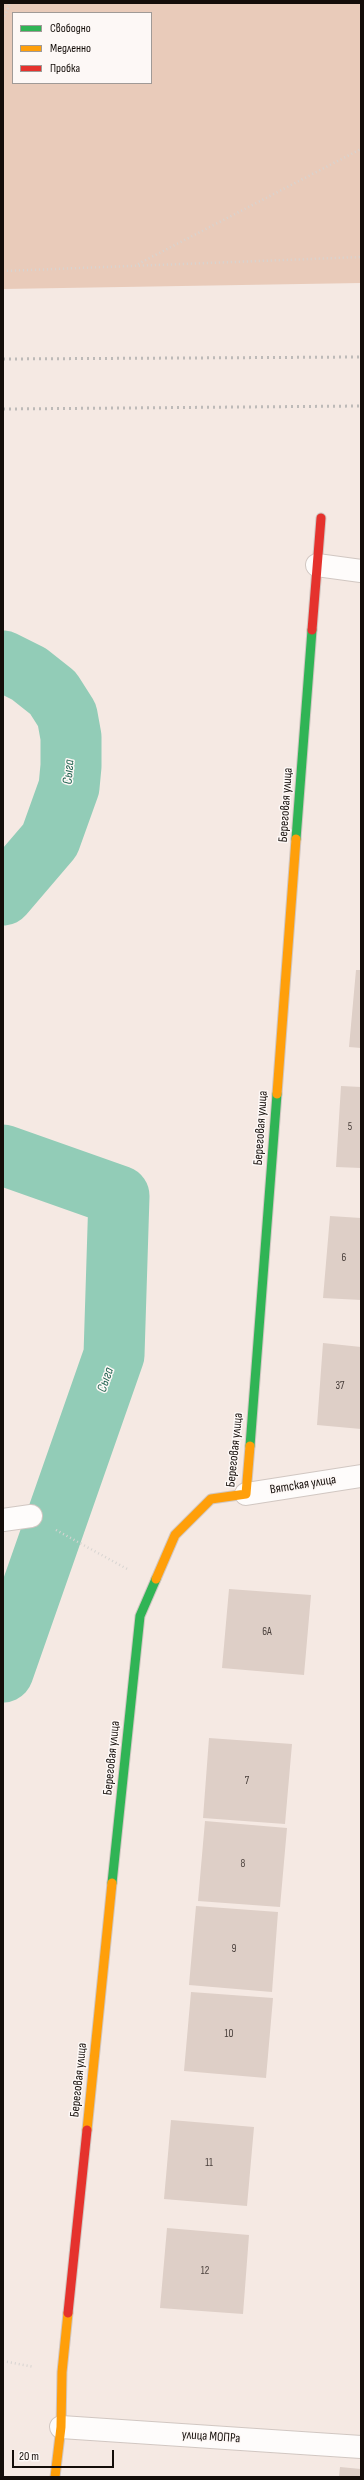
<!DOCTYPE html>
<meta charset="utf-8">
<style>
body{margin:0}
#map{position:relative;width:364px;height:2480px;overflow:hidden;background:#f5e9e3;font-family:"Sofia Sans Condensed",sans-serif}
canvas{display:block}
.frame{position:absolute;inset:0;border:4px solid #140d09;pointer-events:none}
.legend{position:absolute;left:12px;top:12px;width:140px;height:72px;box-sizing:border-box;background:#fdf8f6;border:1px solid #a09a97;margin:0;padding:5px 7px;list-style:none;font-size:12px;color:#140d09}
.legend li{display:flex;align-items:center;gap:8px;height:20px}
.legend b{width:20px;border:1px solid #a09a97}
.scale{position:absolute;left:12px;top:2450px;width:102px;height:18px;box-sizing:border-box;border:2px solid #140d09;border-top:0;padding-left:5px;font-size:12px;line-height:14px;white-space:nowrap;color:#140d09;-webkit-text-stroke:3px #fdf8f6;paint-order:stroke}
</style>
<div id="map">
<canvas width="364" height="2480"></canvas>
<div class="frame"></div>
<ul class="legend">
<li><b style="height:5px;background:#30b455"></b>Свободно</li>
<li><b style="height:5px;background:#ff9f0a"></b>Медленно</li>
<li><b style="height:5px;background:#e5322d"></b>Пробка</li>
</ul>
<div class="scale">20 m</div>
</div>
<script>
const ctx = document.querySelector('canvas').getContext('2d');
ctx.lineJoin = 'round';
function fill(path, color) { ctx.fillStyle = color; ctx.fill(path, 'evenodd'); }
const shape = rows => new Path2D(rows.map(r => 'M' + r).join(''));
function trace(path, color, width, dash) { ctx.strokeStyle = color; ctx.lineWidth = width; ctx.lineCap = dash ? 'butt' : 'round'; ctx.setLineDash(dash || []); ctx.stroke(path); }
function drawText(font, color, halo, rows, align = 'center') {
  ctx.font = font + ' "Sofia Sans Condensed",sans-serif'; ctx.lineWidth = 3; ctx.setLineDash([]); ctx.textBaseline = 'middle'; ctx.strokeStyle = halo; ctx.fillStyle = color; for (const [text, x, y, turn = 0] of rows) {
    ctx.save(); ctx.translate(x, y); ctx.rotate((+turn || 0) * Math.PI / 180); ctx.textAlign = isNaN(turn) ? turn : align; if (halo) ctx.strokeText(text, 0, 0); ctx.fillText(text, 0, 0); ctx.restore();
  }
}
fill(shape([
 [3,3,361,3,361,283,3,289],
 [13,13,151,13,151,83,13,83]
]), '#e9cbba');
trace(shape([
 [3,661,29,674,53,693,67,715,71,737,71,766,69,787,50,840,3,895],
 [3,1155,119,1196,114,1355,3,1672]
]), '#92ccb7', 61);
fill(shape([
 [356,970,361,970,361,1048,349,1047],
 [341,1086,361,1087,361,1168,336,1167],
 [330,1216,361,1218,361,1300,323,1298],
 [323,1343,361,1347,361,1429,317,1425],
 [229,1589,311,1595,304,1675,222,1668],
 [209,1738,292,1744,285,1824,203,1818],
 [205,1821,287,1828,280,1907,198,1901],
 [196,1906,278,1912,272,1992,189,1985],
 [191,1992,273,1998,266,2078,184,2071],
 [171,2120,254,2127,247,2206,164,2199],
 [167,2228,249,2235,243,2314,160,2308],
 [340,2467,361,2469,361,2477,339,2477]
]), '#decfc7');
const street = shape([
 [317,565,361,571],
 [246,1494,361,1476],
 [3,1520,31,1516],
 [61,2427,361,2447]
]);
const fast = shape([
 [296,839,312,630],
 [250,1446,277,1094],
 [112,1883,140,1616,156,1579]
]);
const slow = shape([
 [277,1094,296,839],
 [156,1579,175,1535,211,1499,246,1494,250,1446],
 [87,2130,112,1883],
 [55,2477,61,2427,62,2372,68,2313]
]);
const jam = shape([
 [312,630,321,518],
 [68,2313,87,2130]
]);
trace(street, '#d1c7c2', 24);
trace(fast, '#d1c7c2', 11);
trace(slow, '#d1c7c2', 11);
trace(jam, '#d1c7c2', 11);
trace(shape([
 [3,20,10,3],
 [138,264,361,149],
 [3,271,361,257],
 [56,1530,129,1570],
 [3,2361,34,2367]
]), '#d7d4d1', 2.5, [1, 3]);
trace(street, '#fefcfb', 22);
trace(fast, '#30b455', 9);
trace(slow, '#ff9f0a', 9);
trace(jam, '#e5322d', 9);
trace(shape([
 [3,359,361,357],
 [3,409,361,406]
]), '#bdbab8', 3, [2, 4]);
drawText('11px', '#4a403c', null, [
 ["5",350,1127],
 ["6",344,1258],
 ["37",340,1386],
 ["6А",267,1632],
 ["7",247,1781],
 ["8",243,1864],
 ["9",234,1949],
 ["10",229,2034],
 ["11",209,2163],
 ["12",205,2271]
]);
drawText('13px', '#140d09', '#fdf8f6', [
 ["Береговая улица",286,805,-86],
 ["Береговая улица",261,1128,-86],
 ["Береговая улица",235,1450,-84],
 ["Вятская улица",303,1485,-9],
 ["Береговая улица",112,1758,-84],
 ["Береговая улица",79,2080,-84],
 ["улица МОПРа",211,2437,4]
]);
drawText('italic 14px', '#216451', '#fdf8f6', [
 ["Сыга",69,772,-85],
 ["Сыга",106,1380,-71]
]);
</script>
